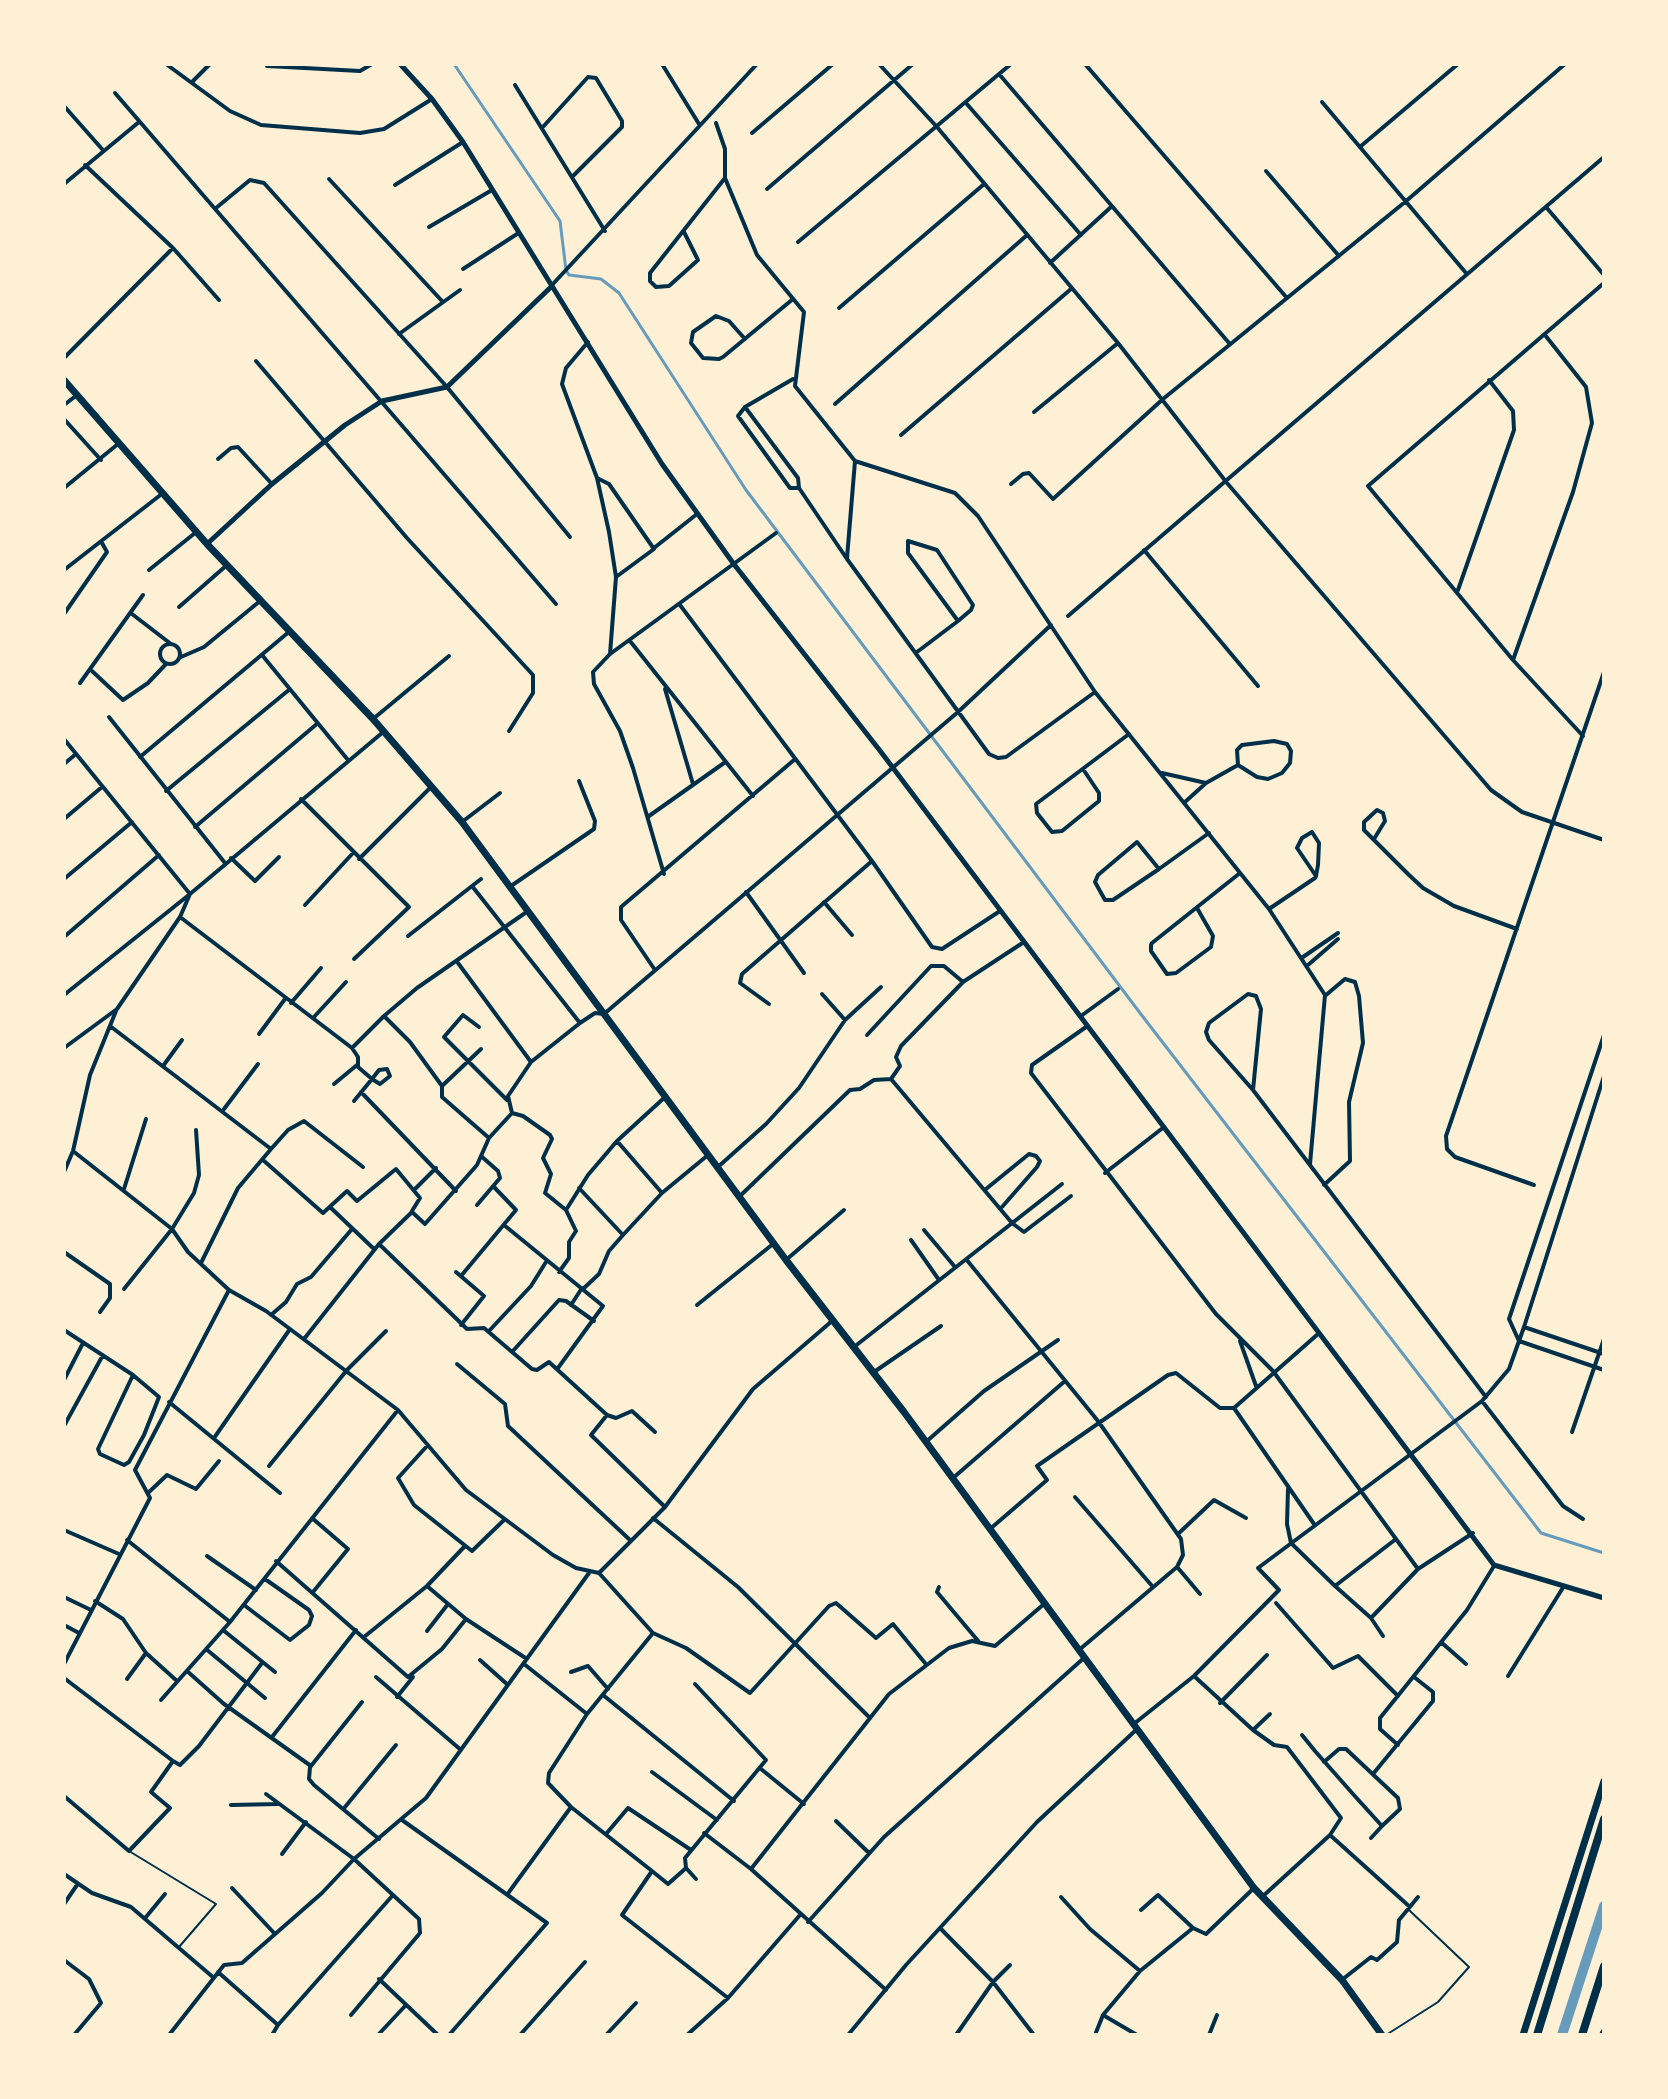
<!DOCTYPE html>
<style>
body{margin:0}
#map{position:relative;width:1668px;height:2099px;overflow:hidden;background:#fdf0d5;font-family:Merriweather,serif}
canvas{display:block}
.frame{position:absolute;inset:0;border:66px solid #fdf0d5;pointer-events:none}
</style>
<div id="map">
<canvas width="1668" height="2099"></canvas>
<div class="frame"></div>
</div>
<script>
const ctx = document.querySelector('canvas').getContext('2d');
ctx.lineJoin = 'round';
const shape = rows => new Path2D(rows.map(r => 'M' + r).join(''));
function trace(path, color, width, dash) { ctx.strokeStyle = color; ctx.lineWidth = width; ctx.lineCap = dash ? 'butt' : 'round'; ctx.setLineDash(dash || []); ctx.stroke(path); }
trace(shape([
 [454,64,560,221,566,270,569,275,601,279,619,293,746,490,1140,1013,1541,1533,1604,1553]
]), '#669bbc', 3);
trace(shape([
 [1562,2035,1604,1906]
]), '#669bbc', 10);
trace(shape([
 [129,1851,216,1904,179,1947],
 [1386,2035,1438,2002,1469,1967,1409,1910]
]), '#003049', 2);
trace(shape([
 [166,64,230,111,261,125,360,133,384,129,432,99],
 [477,64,487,64],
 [662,64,699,124],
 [879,64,937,127,1118,343,1227,483,1491,790,1522,812,1604,840],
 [1085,64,1287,298],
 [1300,64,1301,64],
 [267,66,360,71,372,64],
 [999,74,1229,343],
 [193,81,210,64],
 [515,85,605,231],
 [115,93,556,604],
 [1322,102,1466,273],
 [966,103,1081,235],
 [64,106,102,149],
 [716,123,725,149,725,178,757,255,804,312,795,386,855,461,955,493,978,516,1095,692,1269,909,1325,995,1310,1164],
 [542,128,588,77,596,78,622,121,622,127,572,177],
 [752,133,833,64],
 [1361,146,1458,64],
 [85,165,173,248,219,300],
 [1266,171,1339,256],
 [329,179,442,301],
 [64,184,139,122],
 [395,185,463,142],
 [767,189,913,64],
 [1546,207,1604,275],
 [216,208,250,180,264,183,447,387,570,537],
 [429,227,492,190],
 [684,232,698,260,669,286,656,287,650,281,650,273,725,178],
 [798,242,1011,64],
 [1050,263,1111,207],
 [463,269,517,234],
 [552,285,757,64],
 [839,308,983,185],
 [399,334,460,290],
 [745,339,729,321,716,316,693,332,691,343,703,358,719,359,723,357,793,299],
 [588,342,566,368,562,384,597,478,609,532,616,577,610,654],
 [64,358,172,249],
 [256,361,407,538,533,675,533,693,509,731],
 [793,379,745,407,738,416,790,488,799,488],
 [835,404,1026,236],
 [64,405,77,395],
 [745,407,798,478,799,488,847,559,989,754,998,758,1006,757,1095,692],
 [1034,412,1118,343],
 [64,419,101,460],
 [901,435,1071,289],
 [218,459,231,448,238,447,272,484],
 [597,478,609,484,654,549,616,577],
 [1011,484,1023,474,1029,473,1053,499,1163,399,1405,202,1565,64],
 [64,488,118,444],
 [654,548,697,514],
 [1144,550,1258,686],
 [847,558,855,461],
 [64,570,163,493],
 [149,570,195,533],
 [1458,590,1514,430,1513,411,1489,380],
 [680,605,872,861,932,947,942,949,1000,911],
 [179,607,227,565],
 [64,614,107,552,102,543],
 [132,614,171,644],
 [1068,616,1604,157],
 [630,641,753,796],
 '160 654a10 10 0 1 1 20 0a10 10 0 1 1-20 0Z',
 [917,652,958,621,971,610,973,605,937,550,908,541,908,553,958,621],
 [262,655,348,760],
 [181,657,204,647,260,601],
 [1513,660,1573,492,1592,423,1586,387,1545,335],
 [92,671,123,700,148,683,166,664],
 [80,683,143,595],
 [665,689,693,784],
 [109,717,225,863],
 [373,719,449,656],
 [1583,736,1513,660,1368,486,1604,283],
 [64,739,190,894,64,995],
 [1274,741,1287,744,1291,751,1290,763,1282,773,1268,779,1257,777,1238,765,1237,750,1242,745,1274,741],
 [140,757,290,631],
 [64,764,76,754],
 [1083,769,1099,793,1099,801,1062,831,1052,832,1037,813,1036,804,1129,734],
 [1162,773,1206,783],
 [166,791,290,689],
 [301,799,409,907,354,959],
 [1185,802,1206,783,1238,765],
 [649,816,724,763],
 [64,819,102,787],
 [462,822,500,793],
 [195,827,318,723],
 [1374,839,1385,821,1383,813,1377,810,1364,822,1364,830,1408,874,1423,888,1454,906,1517,929],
 [231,858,255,881,279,857],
 [359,859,431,787],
 [1159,869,1137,842,1098,875,1095,882,1105,900,1113,900,1159,869,1209,833],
 [664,874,633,768,620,731,594,684,593,672,610,654,776,533],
 [64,879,132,822],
 [472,886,580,1023],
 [511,886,594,829,595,821,579,781],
 [746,892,804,973],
 [824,902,852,935],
 [305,905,353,853],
 [1197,908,1213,936,1211,947,1176,973,1167,974,1151,951,1151,945,1152,943,1240,873],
 [1269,909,1315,878,1316,876,1318,865,1319,843,1312,832,1302,838,1297,848,1316,876],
 [180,917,352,1048],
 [408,936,481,879],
 [64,937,159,855],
 [1303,957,1338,933],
 [458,963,531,1062],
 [1308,965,1338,939],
 [655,970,621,920,621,907,794,760],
 [291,1003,321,968],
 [769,1004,740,983,742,974,872,861],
 [1081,1016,1118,989],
 [314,1017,346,982],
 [845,1020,881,987],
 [110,1026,271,1149,238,1188,201,1263],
 [479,1027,463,1015,444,1037,507,1100],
 [1086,1027,1032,1065,1031,1073,1216,1314,1273,1371,1418,1569,1371,1618],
 [259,1034,285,999],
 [867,1035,931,966,944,966,963,982,1024,942],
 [1604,1035,1509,1319,1519,1341,1604,1370],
 [64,1048,117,1009,180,917,190,894,382,733],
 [163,1066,182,1040],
 [1604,1076,1524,1327,1604,1354],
 [891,1079,1012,1223,1024,1232,1071,1196],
 [334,1084,357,1065],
 [442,1086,481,1049],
 [1253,1090,1261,1009,1256,996,1248,994,1209,1023,1206,1032,1209,1040,1253,1090,1486,1397],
 [361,1092,456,1191],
 [354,1101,372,1079,379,1070,387,1069,390,1076,380,1084,372,1079,358,1067,358,1057,352,1048,384,1016],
 [224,1109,258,1064],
 [512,1113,523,1116,550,1135,552,1139,543,1158,551,1174,545,1193,566,1210,588,1175,617,1141,664,1098],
 [489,1138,442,1097,442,1086,410,1042,384,1016,417,988,528,911],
 [617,1141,662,1193],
 [271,1149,288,1130,304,1121,363,1167],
 [73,1151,172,1229,188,1252,229,1290,266,1311,398,1410,466,1490,553,1555,576,1568,599,1573],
 [263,1160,323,1213,347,1191,357,1201,396,1169,420,1198,412,1211],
 [719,1166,766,1124,799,1088,845,1020,822,994],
 [64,1172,73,1151,90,1075,116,1011],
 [1105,1173,1164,1127],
 [1324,1185,1350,1161,1349,1102,1363,1043,1359,996,1355,982,1345,979,1326,995],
 [1534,1185,1455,1157,1447,1149,1446,1136,1604,672],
 [579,1188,623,1235],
 [124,1189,146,1119],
 [986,1189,1029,1154,1036,1156,1040,1161,1037,1167,1002,1207],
 [414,1190,436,1168],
 [740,1196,850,1090,860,1089,874,1080,891,1079,900,1066,896,1057,901,1046,963,982],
 [477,1205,500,1178,498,1171,481,1156],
 [331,1208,374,1249],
 [504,1225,603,1306,558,1368],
 [924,1230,955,1267],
 [911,1240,939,1280],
 [379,1244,467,1329,484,1328,532,1369,537,1370,549,1362,607,1415,616,1418,632,1411,655,1432],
 [64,1252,110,1284,110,1298,100,1312],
 [966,1259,1098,1421,1181,1539,1183,1555,1177,1567,1079,1650],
 [786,1260,844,1210],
 [456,1272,484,1296,461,1325],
 [559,1272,569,1258,569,1242,576,1231,566,1210],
 [461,1276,516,1210,494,1187],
 [124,1289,172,1229,194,1193,199,1175,196,1130],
 [583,1289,599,1274,609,1251,623,1235,662,1193,708,1155],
 [571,1305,582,1288],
 [697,1305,773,1244],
 [271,1315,286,1302,297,1284,311,1277,352,1229],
 [64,1330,133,1375,159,1397,144,1435,129,1462,124,1465,100,1454,98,1449,133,1375],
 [489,1331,531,1286,546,1262],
 [304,1339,379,1244,412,1212,425,1224,477,1165,489,1138,512,1113,508,1096,531,1062,580,1023,595,1013,604,1014,958,712,1051,625],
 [1240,1341,1256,1386],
 [854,1347,1062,1184],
 [512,1352,559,1300,566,1301,594,1321],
 [457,1364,505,1404,508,1426,630,1540],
 [874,1372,941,1326],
 [64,1380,83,1343],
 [1482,1401,1563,1506,1583,1519],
 [169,1402,280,1493],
 [1234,1408,1314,1524],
 [607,1415,591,1435,665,1507],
 [64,1426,103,1355],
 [1572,1432,1604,1339],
 [214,1438,290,1329],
 [927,1441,984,1391,1058,1340],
 [427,1446,398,1478,414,1505,472,1551,504,1520],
 [269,1466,347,1370,386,1331],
 [953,1478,1065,1381],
 [1288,1489,1287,1524,1291,1543,1335,1586],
 [149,1492,167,1475,196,1489,219,1461],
 [1075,1497,1153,1587],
 [312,1518,348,1549,313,1592],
 [653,1518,738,1587,868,1716],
 [990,1529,1047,1480,1037,1466,1168,1375,1176,1373,1220,1408,1234,1408,1318,1334],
 [64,1530,119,1554],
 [1178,1534,1214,1500,1246,1518],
 [127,1540,230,1622],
 [207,1556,256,1590],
 [276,1561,408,1677,442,1649,466,1619],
 [1178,1568,1200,1594],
 [1418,1569,1473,1533],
 [599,1573,653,1633,587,1714,549,1773,548,1783,571,1807,652,1871,622,1915,728,1998],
 [599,1573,665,1507,753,1389,832,1321],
 [427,1586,465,1546],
 [939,1587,937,1592,979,1642],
 [64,1597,91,1610],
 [95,1601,123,1619,146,1653,177,1681],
 [1276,1603,1333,1668,1358,1656,1398,1696],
 [244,1605,290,1640,309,1625,312,1616,309,1610,265,1579],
 [64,1625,79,1633],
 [223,1630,275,1672],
 [427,1631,448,1604],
 [653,1633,686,1648,750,1693,829,1606,836,1603,876,1638,893,1624,925,1663],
 [1383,1636,1371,1618,1335,1586,1396,1539],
 [364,1637,427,1586,466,1619,527,1659],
 [1442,1643,1466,1664],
 [206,1649,265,1698],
 [480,1660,508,1685],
 [64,1664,150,1498,135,1470,229,1290],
 [524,1664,587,1714],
 [187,1671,224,1704,311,1766],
 [571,1672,588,1666,608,1689],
 [1194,1676,1253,1730,1274,1745,1287,1747,1341,1818,1330,1835,1262,1897],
 [1508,1676,1564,1586],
 [376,1677,461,1750],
 [64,1678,173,1761],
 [127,1679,146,1653],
 [695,1684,766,1760,685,1858,686,1868,696,1879],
 [603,1695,734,1801],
 [397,1697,413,1677],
 [161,1700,230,1622,398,1410],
 [1220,1703,1267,1655],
 [1135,1723,1194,1676,1279,1590,1258,1568,1482,1401,1509,1369,1524,1327],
 [1253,1730,1270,1714],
 [1302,1735,1315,1751,1353,1794,1382,1826,1400,1809,1398,1798,1346,1749,1339,1749,1324,1762],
 [272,1737,356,1630],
 [1398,1745,1380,1729,1380,1718,1467,1610,1494,1566],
 [173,1761,180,1765,199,1746,262,1663],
 [311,1766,362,1702],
 [310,1767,309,1779,314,1785,379,1839],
 [761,1769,804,1804],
 [652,1772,717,1820],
 [1373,1774,1433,1701,1433,1692,1414,1677],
 [266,1794,354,1859,419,1919,420,1933,351,2015],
 [64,1796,129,1851,170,1808,151,1792,173,1761],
 [231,1805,278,1804],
 [345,1807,396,1745],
 [402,1820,547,1923,449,2035],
 [836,1821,869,1853],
 [704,1833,751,1869,886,1990],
 [606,1834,628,1808,691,1850],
 [1330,1835,1410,1907],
 [1371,1838,1382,1826],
 [282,1854,306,1822],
 [751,1869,889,1694,949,1648,972,1641,995,1646,1044,1604],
 [652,1871,668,1884,686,1868],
 [64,1874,92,1893,131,1907,214,1978],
 [232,1888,275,1934],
 [509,1892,571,1807],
 [1061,1897,1090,1929,1140,1971,1103,2015,1095,2035],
 [64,1904,77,1885],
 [146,1917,165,1894],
 [808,1922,884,1837,1085,1657],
 [1193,1928,1206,1934,1254,1888],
 [941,1929,993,1982,1034,2035],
 [64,1960,89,1979,101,2003,74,2035],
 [1140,1971,1193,1928,1158,1895,1141,1910],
 [218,1972,278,2025,272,2035],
 [379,1979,438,2035],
 [1343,1979,1371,1957,1377,1960,1397,1942,1399,1920,1418,1897],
 [1103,2015,1137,2035],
 [278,2025,393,1895],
 [169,2035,224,1965,242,1963,322,1893,354,1859,426,1798,589,1573],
 [378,2035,406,2005],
 [520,2035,585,1962],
 [606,2035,636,2003],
 [687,2035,728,1998,800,1915],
 [848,2035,906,1965,1037,1822,1136,1730],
 [956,2035,993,1982,1010,1965],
 [1209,2035,1217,2015]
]), '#003049', 4);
trace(shape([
 [400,64,432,99,463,142,662,464,733,563,881,752,1494,1565,1604,1598],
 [207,544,272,484,345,425,382,401,447,387,552,286]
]), '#003049', 5);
trace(shape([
 [64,380,207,544,373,719,462,822,786,1260,904,1412,1254,1888,1342,1980,1382,2035],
 [1523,2035,1604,1781]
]), '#003049', 7);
trace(shape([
 [1537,2035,1604,1819],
 [1582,2035,1604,1966],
 [1603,2035,1604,2033]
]), '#003049', 8);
</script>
